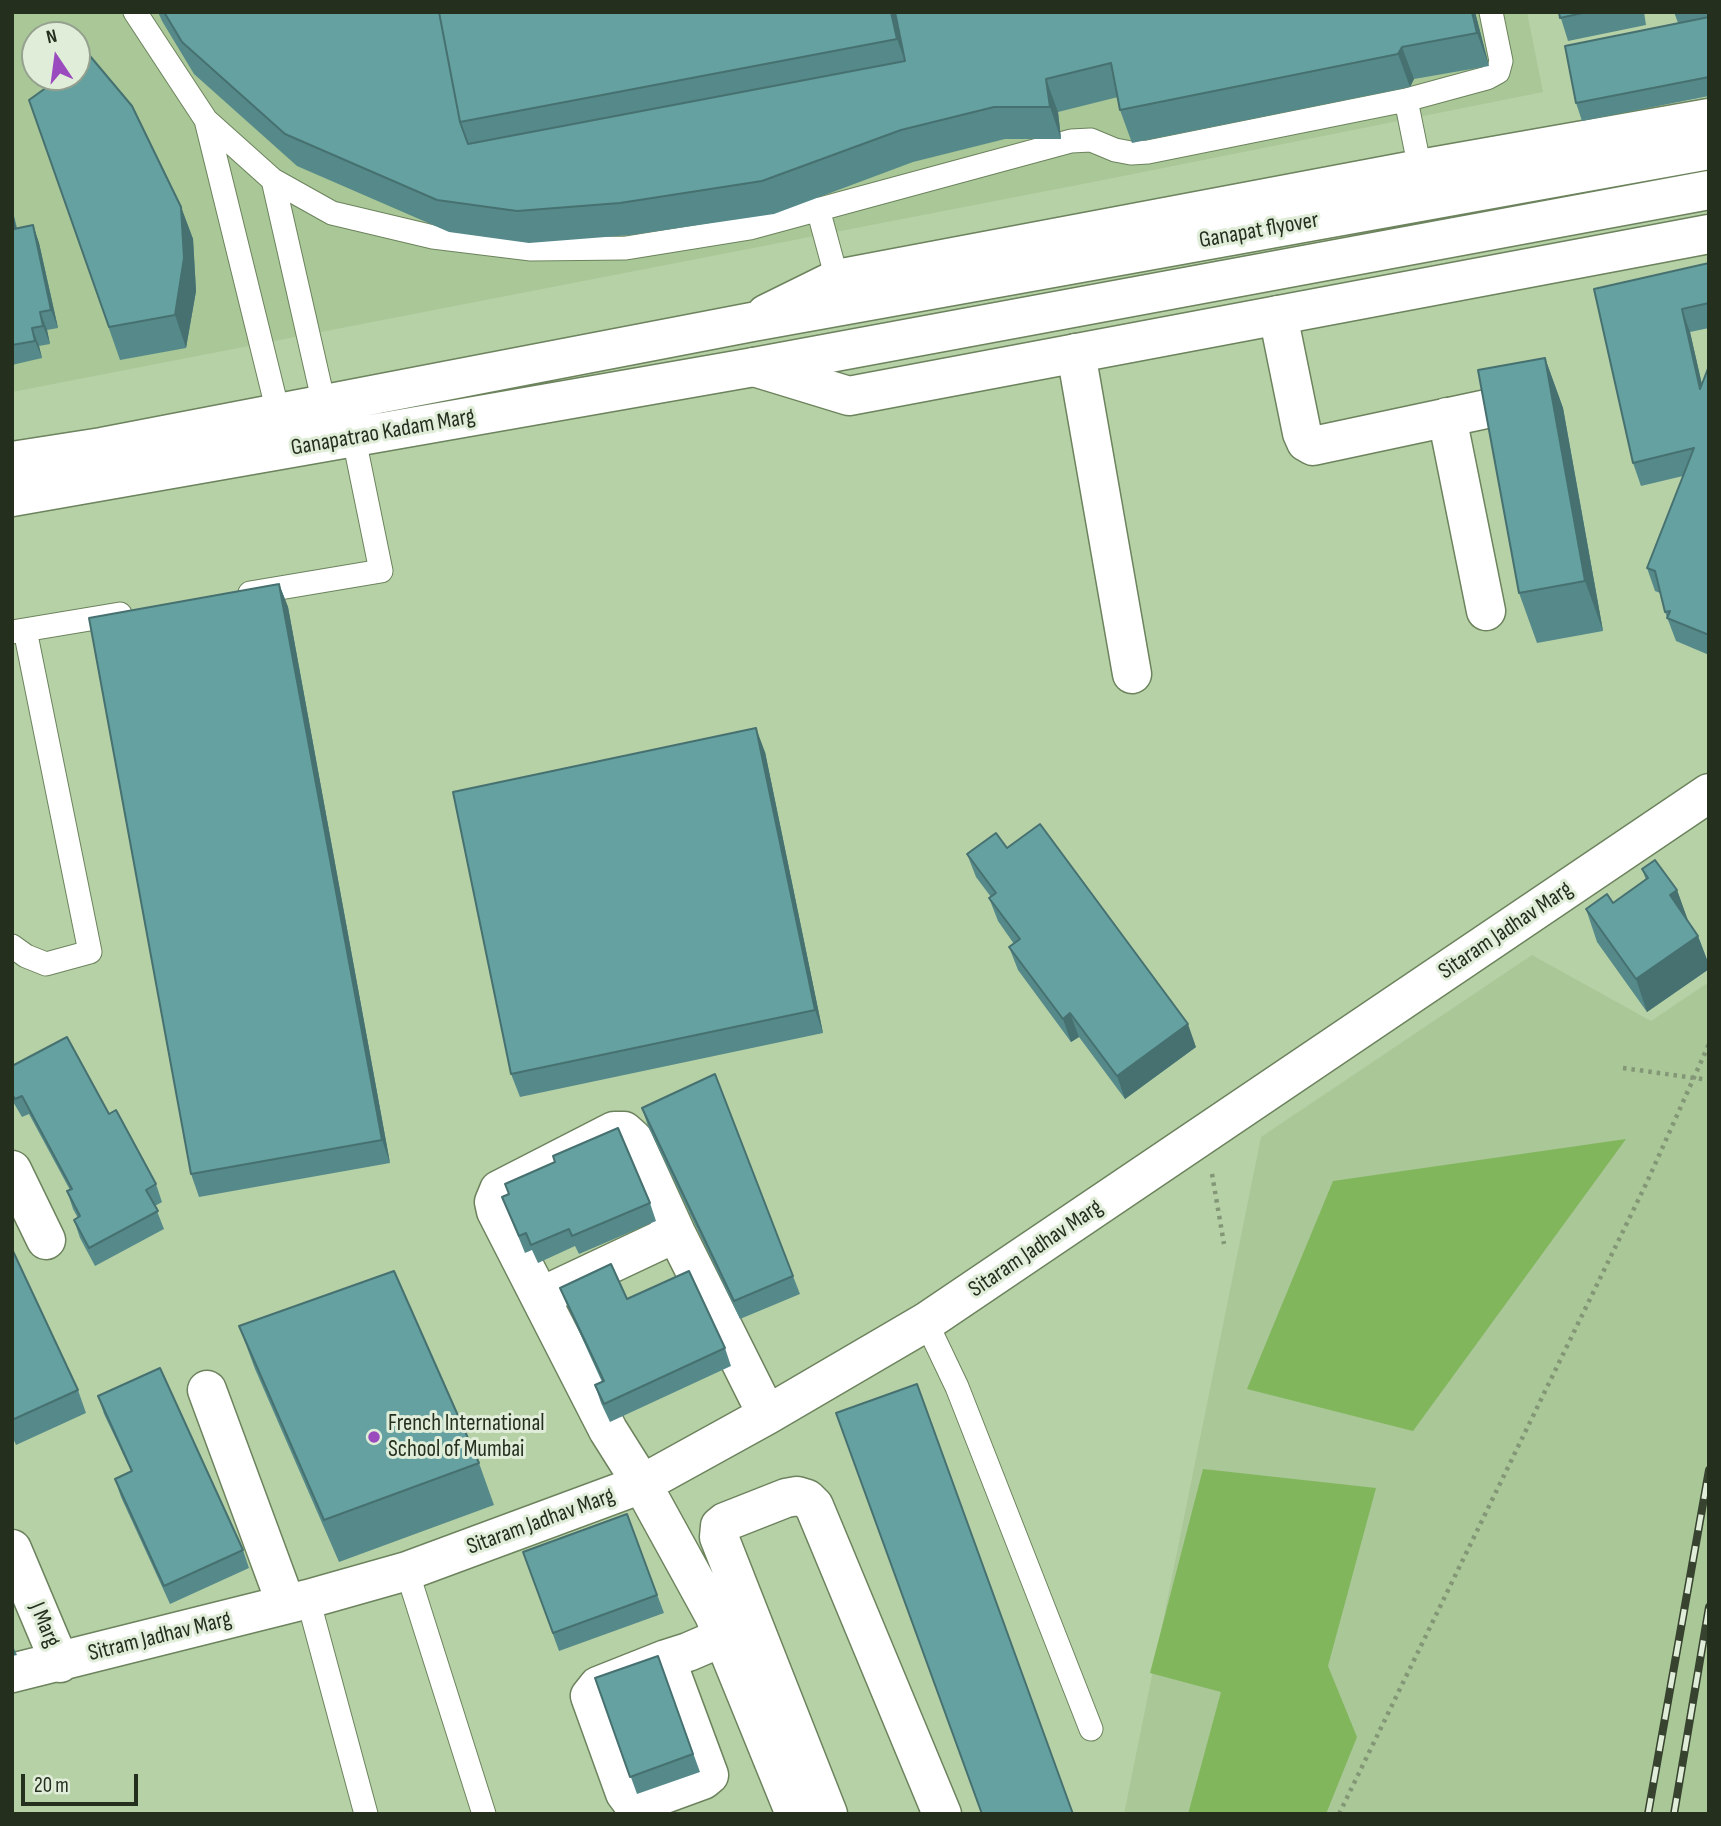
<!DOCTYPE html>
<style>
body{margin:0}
#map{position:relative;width:1721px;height:1826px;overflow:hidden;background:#b7d1a7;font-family:"Sofia Sans Condensed",sans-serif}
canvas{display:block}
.frame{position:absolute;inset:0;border:14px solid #252f1e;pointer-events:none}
.north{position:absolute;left:21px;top:21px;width:70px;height:70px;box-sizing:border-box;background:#e0edd8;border:2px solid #95a18e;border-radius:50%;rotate:347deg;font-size:19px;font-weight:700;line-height:28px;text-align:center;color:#252f1e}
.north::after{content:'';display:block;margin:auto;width:24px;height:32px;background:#9a4cbe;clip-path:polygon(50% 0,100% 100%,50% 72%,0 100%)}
.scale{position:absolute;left:21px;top:1774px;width:117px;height:32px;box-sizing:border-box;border:4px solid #252f1e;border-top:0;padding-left:9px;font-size:21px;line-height:24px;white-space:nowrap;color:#252f1e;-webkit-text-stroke:5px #e0edd8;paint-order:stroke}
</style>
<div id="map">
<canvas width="1721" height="1826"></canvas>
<div class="frame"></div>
<div class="north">N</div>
<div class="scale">20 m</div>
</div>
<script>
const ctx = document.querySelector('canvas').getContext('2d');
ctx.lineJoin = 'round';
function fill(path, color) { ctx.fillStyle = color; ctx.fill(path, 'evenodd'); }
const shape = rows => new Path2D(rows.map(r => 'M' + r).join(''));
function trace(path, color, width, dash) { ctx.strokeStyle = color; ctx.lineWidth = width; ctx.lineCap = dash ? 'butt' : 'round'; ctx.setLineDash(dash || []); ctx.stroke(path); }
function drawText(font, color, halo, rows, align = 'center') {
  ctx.font = font + ' "Sofia Sans Condensed",sans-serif'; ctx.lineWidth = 6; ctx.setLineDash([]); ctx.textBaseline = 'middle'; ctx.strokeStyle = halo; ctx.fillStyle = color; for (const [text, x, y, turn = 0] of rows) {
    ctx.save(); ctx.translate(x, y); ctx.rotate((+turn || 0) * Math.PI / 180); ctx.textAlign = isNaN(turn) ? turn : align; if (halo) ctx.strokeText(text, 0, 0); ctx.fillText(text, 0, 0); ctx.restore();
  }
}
fill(shape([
 [12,12,1527,12,1543,92,1098,181,12,392],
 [35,35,77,35,77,77,35,77],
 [1532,955,1651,1021,1709,982,1709,1814,1124,1814,1261,1137]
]), '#a9c797');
fill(shape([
 [1626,1139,1413,1431,1247,1389,1333,1181],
 [1203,1469,1376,1488,1328,1666,1357,1737,1326,1814,1188,1814,1221,1692,1150,1673]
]), '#82b65d');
const service = shape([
 [135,12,206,120,273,180,332,213,433,237,531,249,626,248,750,228,1071,141,1091,140,1115,150,1131,153,1148,152,1406,100,1487,78,1498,72,1501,61,1491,12],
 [1406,100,1420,169],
 [206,120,278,412],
 [273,180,324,404],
 [818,209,837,279],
 [250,593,381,571,354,439],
 [12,632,120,614],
 [12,946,26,956,46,964,90,952,25,630],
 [926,1322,957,1387,1091,1729],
 [407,1571,484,1814],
 [308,1599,366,1814]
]);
const minor = shape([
 [1278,315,1302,433,1306,442,1313,446,1524,401],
 [1076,353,1132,674],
 [1447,417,1486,611],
 [12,1170,46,1240],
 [540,1297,676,1233],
 [207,1390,286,1604],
 [767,1415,676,1233,633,1139,624,1131,614,1131,499,1190,494,1202,496,1211,608,1430,642,1484,714,1615,795,1814],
 [12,1549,60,1663],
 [666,1659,709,1775,703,1780,640,1803,631,1801,625,1793,590,1696,598,1686,666,1659,688,1652,723,1637],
 [12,1673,308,1599,407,1571,642,1484,767,1415,926,1322,1709,793],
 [828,1814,719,1537,720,1526,725,1522,786,1498,797,1496,807,1499,814,1506,942,1814]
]);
const tertiary = shape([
 [766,314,837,279,1420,169,1709,118],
 [754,367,849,396,1709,234]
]);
const secondary = shape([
 [12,461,102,447,752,322,1709,150],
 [12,497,754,367,1709,190]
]);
trace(service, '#6c835d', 25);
trace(minor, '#6c835d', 41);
trace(tertiary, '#6c835d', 41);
trace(secondary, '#6c835d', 41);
trace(shape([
 [1212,1174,1224,1244],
 [1339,1814,1647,1182,1709,1044]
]), '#839776', 4.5, [3.5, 5]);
trace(service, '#fff', 23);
trace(minor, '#fff', 38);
trace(tertiary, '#fff', 38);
trace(secondary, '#fff', 38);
const rail = shape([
 [1648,1814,1709,1470],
 [1674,1814,1709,1607]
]);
trace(rail, '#37432f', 8);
trace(rail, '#e0edd8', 5, [16]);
trace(shape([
 [1623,1068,1709,1080]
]), '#839776', 4.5, [3.5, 5]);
fill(shape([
 [158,12,1475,12,1489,66,1414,79,1410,87,1132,143,1120,110,1118,97,1058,112,1061,139,1005,139,913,162,774,214,631,235,529,243,449,232,297,166,194,74,162,21],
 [1559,12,1644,12,1646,25,1568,41],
 [1674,12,1709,12,1709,96,1582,121,1576,103,1678,23],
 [29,100,181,207,193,239,196,291,186,348,120,360],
 [12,208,17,228,33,225,39,243,58,328,47,330,50,344,39,346,42,358,12,365],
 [1709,263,1709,328,1690,332,1702,384,1709,366,1709,655,1676,641,1665,612,1660,593,1655,591,1647,568,1683,476,1641,486,1633,463,1594,289],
 [1545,358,1563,408,1603,631,1537,643,1519,593],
 [279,584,288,607,390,1163,199,1197,191,1174],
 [765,752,823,1033,520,1097,511,1074],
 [1007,848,1196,1047,1125,1099,1079,1037,1071,1042,1018,970,1009,947,1014,944,998,921,989,898,991,897,976,877,967,854],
 [1642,869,1677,890,1688,922,1698,936,1709,965,1709,969,1647,1012,1597,942,1586,909,1613,903,1646,880],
 [12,1066,109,1114,156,1184,162,1202,155,1206,164,1229,95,1266,80,1238,74,1220,78,1218,73,1209,67,1191,70,1190,29,1114,22,1117,12,1100],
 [715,1074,800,1294,740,1319,648,1126,642,1108],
 [502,1197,650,1203,656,1221,579,1254,575,1246,538,1263,532,1250,525,1253],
 [12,1249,78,1390,86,1413,16,1445,12,1436],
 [560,1288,627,1299,725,1348,731,1366,610,1422,601,1403,595,1385,602,1382,567,1305],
 [239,1326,479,1463,494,1505,339,1562,255,1369],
 [98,1396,243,1550,249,1568,170,1604,121,1497,115,1479,131,1471,104,1414],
 [627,1514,664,1613,559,1651,523,1552],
 [12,1644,17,1655,12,1656],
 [658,1656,700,1772,637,1794,595,1678]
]), '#568a8a');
fill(shape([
 [891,12,901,12,917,94,897,39],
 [1472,12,1475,12,1489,66,1477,33],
 [1402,47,1414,79,1410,87,1398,54],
 [1046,79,1058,112,1061,139,1050,107],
 [181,207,193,239,196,291,186,348,175,315],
 [12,208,20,247,12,221],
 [33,225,39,243,58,328,51,310],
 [1682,309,1690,332,1708,412,1700,389],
 [40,312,47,330,50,344,43,326],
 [32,328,39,346,42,358,35,341],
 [1545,358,1563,408,1603,631,1585,581],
 [279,584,288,607,390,1163,382,1140],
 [756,728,765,752,823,1033,815,1010],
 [1677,890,1689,923,1670,895],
 [1698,936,1709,965,1709,969,1647,1012,1636,979],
 [1070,1013,1079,1037,1071,1042,1063,1019],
 [1188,1024,1196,1047,1125,1099,1117,1076]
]), '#467170');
const building = shape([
 [164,12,439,12,460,122,468,144,905,61,895,12,1472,12,1477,33,1402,47,1398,54,1120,110,1111,63,1046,79,1050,107,994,107,901,130,762,181,620,203,517,211,437,200,285,134,182,42,164,12],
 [439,12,891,12,897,39,460,122,439,12],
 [1559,12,1587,12,1560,18,1559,12],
 [1709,17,1709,77,1576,103,1565,46,1709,17],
 [90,56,132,106,181,207,184,258,175,315,109,327,29,100,61,77,77,77,77,66,90,56],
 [12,221,14,229,33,225,51,310,40,312,43,326,32,328,35,341,12,345,12,221],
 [1709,263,1709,303,1682,309,1700,389,1709,366,1709,635,1667,618,1670,611,1665,612,1655,571,1647,568,1694,448,1633,463,1594,289,1709,263],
 [1545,358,1585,581,1519,593,1478,370,1545,358],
 [279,584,382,1140,191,1174,89,618,279,584],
 [756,728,815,1010,511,1074,453,792,756,728],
 [1040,824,1188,1024,1117,1076,1070,1013,1063,1019,1009,947,1020,939,989,898,996,893,967,854,996,833,1007,848,1040,824],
 [1655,860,1677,890,1670,895,1698,936,1636,979,1586,909,1607,894,1613,903,1648,878,1642,869,1655,860],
 [67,1037,109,1114,116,1110,156,1184,146,1190,158,1211,89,1248,74,1220,80,1216,67,1191,72,1189,22,1096,15,1099,12,1094,12,1066,67,1037],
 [715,1074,793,1276,734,1301,642,1108,715,1074],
 [618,1128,650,1203,572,1236,569,1229,531,1245,526,1233,519,1236,502,1197,509,1194,505,1184,555,1162,553,1156,618,1128],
 [12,1249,78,1390,12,1420,12,1249],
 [611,1264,627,1299,689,1271,725,1348,604,1404,595,1385,604,1381,560,1288,611,1264],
 [394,1271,479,1463,324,1520,239,1326,394,1271],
 [160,1368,243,1550,164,1586,115,1479,132,1471,98,1396,160,1368],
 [917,1384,1073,1814,982,1814,836,1413,917,1384],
 [627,1514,657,1595,553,1633,523,1552,627,1514],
 [658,1656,693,1754,630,1777,595,1678,658,1656]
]);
fill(building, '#64a1a0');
trace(building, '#467170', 2);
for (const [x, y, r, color] of [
 [374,1437,7,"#9a4cbe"]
]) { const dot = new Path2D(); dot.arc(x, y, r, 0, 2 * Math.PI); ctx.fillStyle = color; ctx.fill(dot); trace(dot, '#e0edd8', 2.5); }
drawText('23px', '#252f1e', '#e0edd8', [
 ["Ganapat flyover",1259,231,-10],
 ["Ganapatrao Kadam Marg",383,433,-10],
 ["Sitaram Jadhav Marg",1506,931,-34],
 ["Sitaram Jadhav Marg",1036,1249,-34],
 ["Sitaram Jadhav Marg",541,1522,-20],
 ["J Marg",44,1625,67],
 ["Sitram Jadhav Marg",160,1637,-14]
]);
drawText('23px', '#252f1e', '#e0edd8', [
 ["French International",388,1424],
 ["School of Mumbai",388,1450]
], 'left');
</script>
